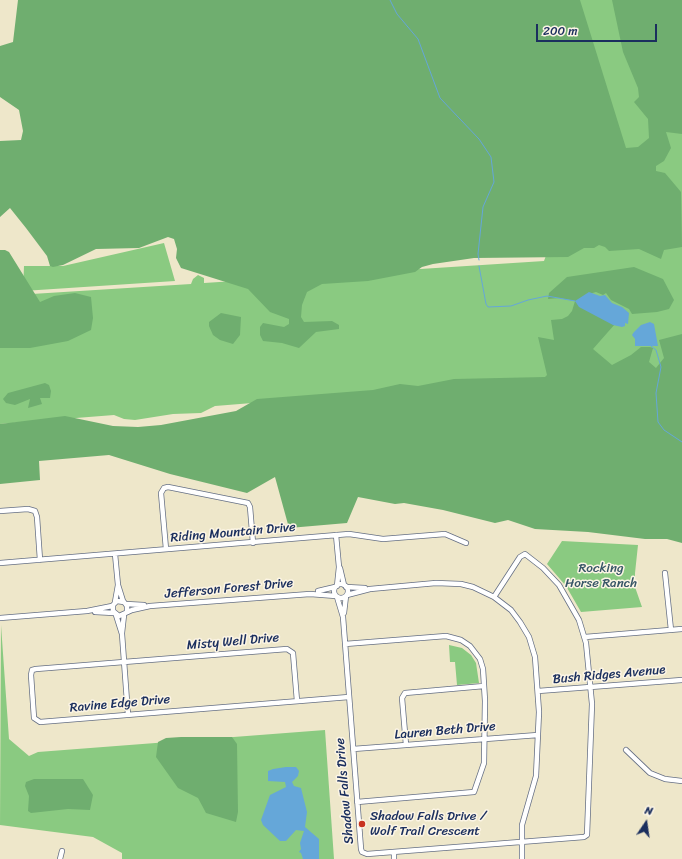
<!DOCTYPE html>
<style>
body{margin:0}
#map{position:relative;width:682px;height:859px;overflow:hidden;background:#eee7ca;font-family:Sriracha,sans-serif}
canvas{display:block}
.north{position:absolute;left:626px;top:803px;width:40px;height:40px;-webkit-text-stroke:3px #fcf5e5;paint-order:stroke;rotate:13deg;font-size:11px;font-weight:700;line-height:16px;text-align:center;color:#1b2f5e}
.north::after{content:'';display:block;margin:auto;width:14px;height:18px;background:#1b2f5e;clip-path:polygon(50% 0,100% 100%,50% 72%,0 100%)}
.scale{position:absolute;left:536px;top:24px;width:121px;height:18px;box-sizing:border-box;border:2px solid #1b2f5e;border-top:0;padding-left:5px;font-size:12px;line-height:14px;white-space:nowrap;color:#1b2f5e;-webkit-text-stroke:3px #fcf5e5;paint-order:stroke}
</style>
<div id="map">
<canvas width="682" height="859"></canvas>
<div class="north">N</div>
<div class="scale">200 m</div>
</div>
<script>
const ctx = document.querySelector('canvas').getContext('2d');
ctx.lineJoin = 'round';
function fill(path, color) { ctx.fillStyle = color; ctx.fill(path, 'evenodd'); }
const shape = rows => new Path2D(rows.map(r => 'M' + r).join(''));
function trace(path, color, width, dash) { ctx.strokeStyle = color; ctx.lineWidth = width; ctx.lineCap = dash ? 'butt' : 'round'; ctx.setLineDash(dash || []); ctx.stroke(path); }
function drawText(font, color, halo, rows, align = 'center') {
  ctx.font = font + ' Sriracha,sans-serif'; ctx.lineWidth = 3; ctx.setLineDash([]); ctx.textBaseline = 'middle'; ctx.strokeStyle = halo; ctx.fillStyle = color; for (const [text, x, y, turn = 0] of rows) {
    ctx.save(); ctx.translate(x, y); ctx.rotate((+turn || 0) * Math.PI / 180); ctx.textAlign = isNaN(turn) ? turn : align; if (halo) ctx.strokeText(text, 0, 0); ctx.fillText(text, 0, 0); ctx.restore();
  }
}
fill(shape([
 [574,0,682,0,682,373,576,377,215,406,201,413,173,414,135,420,124,419,114,415,0,424,0,296,191,284,193,279,198,275,204,278,204,283,544,261,605,95],
 [164,243,175,281,23,291,24,266,63,266],
 [562,541,638,545,635,573,635,587,642,607,581,612,566,586,547,564],
 [1,625,9,739,29,756,38,752,325,730,334,859,122,859,122,853,93,837,0,825],
 [449,645,462,648,471,655,476,663,479,683,457,685,455,662,450,662]
]), '#8aca81');
fill(shape([
 [18,0,580,0,626,148,638,147,649,138,648,119,634,102,639,97,638,88,623,52,612,0,682,0,682,134,666,132,671,148,664,161,656,166,656,171,665,173,681,192,682,247,664,250,661,259,639,249,609,251,605,247,599,245,594,248,584,248,568,257,474,258,433,264,422,267,415,272,368,281,322,284,307,292,302,305,301,317,304,322,332,321,339,325,339,329,316,332,299,348,282,343,263,341,260,335,260,327,263,323,284,327,289,324,289,319,270,312,248,289,181,268,176,258,177,249,174,239,168,237,139,248,96,249,63,265,53,267,50,266,47,256,26,228,10,208,0,217,0,141,21,140,23,131,19,110,0,97,0,46,13,42],
 [0,250,5,250,9,252,40,302,54,296,75,293,91,297,93,318,91,330,68,341,30,348,0,348],
 [634,267,663,279,674,300,669,309,657,312,632,314,629,309,611,300,606,293,603,295,596,292,589,294,615,324,593,349,612,365,631,355,641,347,650,347,653,348,649,362,656,368,664,358,659,340,682,334,682,543,667,539,645,539,588,532,535,529,508,520,495,523,443,510,404,503,395,504,358,497,347,523,289,528,275,477,247,493,170,474,109,455,39,461,40,480,0,484,0,424,65,416,113,426,138,427,161,425,236,411,257,399,373,390,400,384,418,386,454,379,545,377,547,375,538,337,554,340,551,320,562,319,568,316,572,311,575,301,559,298,548,299,549,293,567,277],
 [221,313,241,317,240,335,233,344,220,340,213,335,209,326,209,322],
 [45,383,49,385,51,391,50,398,40,398,42,404,28,408,30,399,15,405,6,403,3,399,8,393],
 [181,737,232,737,237,744,238,812,236,822,206,813,198,798,178,788,156,757,158,742,166,738],
 [34,779,83,779,93,795,90,810,68,809,31,813,28,811,29,796,25,786,26,782]
]), '#6fae6f');
fill(shape([
 [589,292,600,296,605,295,612,303,622,307,629,313,628,324,625,323,625,326,622,327,613,325,579,307,575,301],
 [650,322,654,324,658,346,635,346,635,339,632,335,634,332,641,325],
 [286,767,296,767,299,771,298,776,292,782,294,786,301,788,307,812,305,827,319,839,319,859,303,859,301,853,299,852,301,849,300,843,304,831,296,830,286,841,280,841,263,825,261,820,270,795,286,787,285,782,268,781,268,771,273,769]
]), '#65a7d9');
trace(shape([
 [390,0,397,14,418,39,440,98,479,139,491,157,494,182,483,207,478,254,479,260],
 [479,266,486,304,488,307,511,306,528,300,547,296,575,301],
 [651,346,656,350,661,367,656,393,658,422,664,430,682,442]
]), '#65a7d9', 1);
const minor = shape([
 [0,511,28,509,35,511,37,517,40,560],
 [336,535,339,567,337,586],
 [166,549,161,493,164,488,168,487,248,503,250,507,253,543],
 [115,554,118,585,115,602],
 [0,563,349,534,383,539,445,534,466,543],
 [340,568,344,585],
 [665,573,671,630],
 '334 591a7 7 0 1 1 14 0a7 7 0 1 1-14 0Z',
 [118,585,123,601],
 [346,587,365,588],
 [318,591,335,587],
 [347,595,370,589,436,583,461,584,473,587,494,597,511,610,520,622,529,637,535,657,539,712,536,776,522,825,522,859],
 [337,597,343,617,361,849,362,852,367,854,584,837,587,835,592,704,586,643,579,620,559,585,543,568,525,554,520,557,494,597],
 [126,604,144,605],
 [95,612,114,613],
 [127,612,127,606,124,602,117,601,113,605,113,611,119,616,132,610,150,606,310,594,336,596],
 [344,613,346,596],
 [116,615,122,634,128,715],
 [0,618,87,611,112,606],
 [122,633,124,615],
 [585,637,682,629],
 [345,644,446,636,461,640,470,646,480,659,483,669,485,701,484,763,474,792,357,802],
 [538,691,682,680],
 [297,701,293,653,287,649,36,669,32,670,31,675,34,718,40,722,349,697],
 [406,745,402,698,405,693,484,686],
 [353,749,538,735],
 [626,750,650,773,665,779,682,781],
 [394,852,394,859],
 [60,859,62,851]
]);
trace(minor, '#656f84', 6);
trace(minor, '#fff', 4.5);
for (const [x, y, r, color] of [
 [362,824,4,"#c8321e"]
]) { const dot = new Path2D(); dot.arc(x, y, r, 0, 2 * Math.PI); ctx.fillStyle = color; ctx.fill(dot); trace(dot, '#fcf5e5', 1.5); }
drawText('13px', '#1b2f5e', '#fcf5e5', [
 ["Riding Mountain Drive",233,533,-5],
 ["Jefferson Forest Drive",229,589,-5],
 ["Misty Well Drive",233,642,-5],
 ["Bush Ridges Avenue",609,675,-5],
 ["Ravine Edge Drive",120,704,-5],
 ["Lauren Beth Drive",445,731,-5],
 ["Shadow Falls Drive",345,791,-95]
]);
drawText('13px', '#375667', '#fcf5e5', [
 ["Rocking",601,569],
 ["Horse Ranch",601,584]
]);
drawText('13px', '#1b2f5e', '#fcf5e5', [
 ["Shadow Falls Drive /",370,817],
 ["Wolf Trail Crescent",370,832]
], 'left');
</script>
